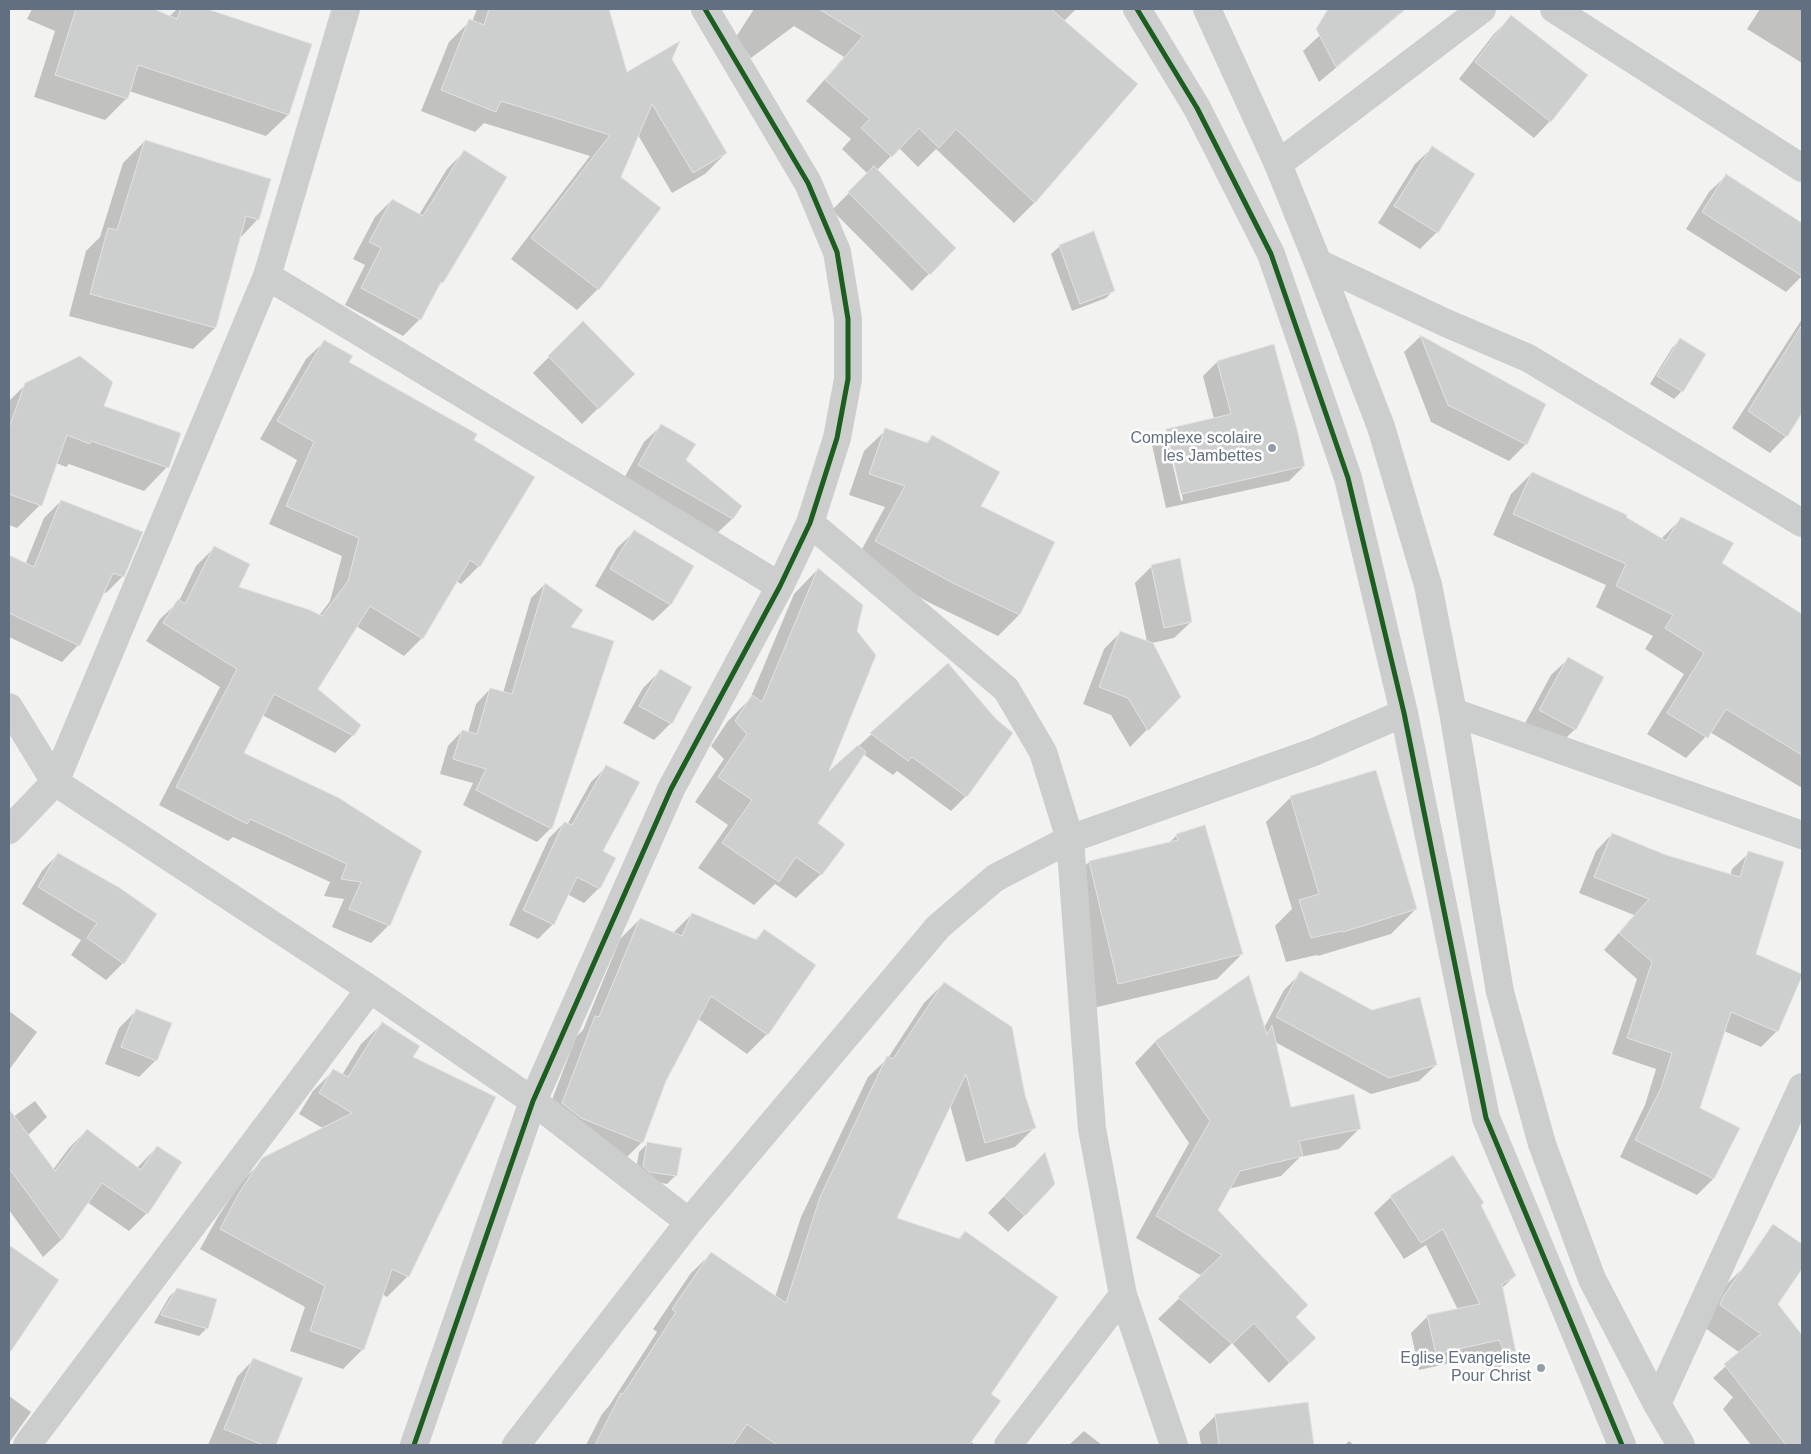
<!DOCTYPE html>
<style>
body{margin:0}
#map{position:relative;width:1811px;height:1454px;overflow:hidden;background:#f2f3f0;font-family:Helvetica,sans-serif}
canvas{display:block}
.frame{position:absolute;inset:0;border:10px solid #626f81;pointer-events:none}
</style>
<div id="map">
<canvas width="1811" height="1454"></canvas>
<div class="frame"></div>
</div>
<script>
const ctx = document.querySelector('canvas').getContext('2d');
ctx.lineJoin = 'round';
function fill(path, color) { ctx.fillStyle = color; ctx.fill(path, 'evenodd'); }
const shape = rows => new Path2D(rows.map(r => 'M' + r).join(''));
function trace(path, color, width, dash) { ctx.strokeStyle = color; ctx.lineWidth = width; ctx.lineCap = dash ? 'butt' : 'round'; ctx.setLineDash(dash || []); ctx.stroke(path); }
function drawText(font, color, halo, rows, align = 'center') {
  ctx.font = font + ' Helvetica,sans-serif'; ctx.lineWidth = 5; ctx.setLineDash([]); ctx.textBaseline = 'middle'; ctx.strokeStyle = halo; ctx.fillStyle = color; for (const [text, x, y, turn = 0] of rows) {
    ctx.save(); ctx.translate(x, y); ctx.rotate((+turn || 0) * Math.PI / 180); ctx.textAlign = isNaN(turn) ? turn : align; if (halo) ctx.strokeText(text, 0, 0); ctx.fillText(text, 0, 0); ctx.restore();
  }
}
fill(shape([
 [32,9,151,9,169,17,177,9,203,9,311,45,288,115,266,136,129,91,127,98,105,120,34,97,55,31,27,19],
 [477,9,608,9,627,74,671,59,726,153,705,174,672,193,638,135,619,177,660,208,598,289,577,310,511,259,590,156,484,123,475,132,421,111,449,42,470,21,472,22],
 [754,9,983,9,1004,24,1018,9,1076,9,1064,21,1136,84,1034,203,1014,223,936,149,918,167,899,148,877,170,954,248,912,291,832,210,868,174,842,149,851,139,806,101,844,57,794,26,751,58,736,37],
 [1348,9,1406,9,1319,82,1303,51],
 [1760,9,1802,9,1802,63,1747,29],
 [1511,17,1550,121,1534,138,1459,79,1494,34],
 [145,141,258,219,239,239,215,328,193,349,69,316,86,251,100,237,123,163],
 [1432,148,1474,174,1437,232,1420,249,1378,223,1415,164],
 [464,152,442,282,436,289,420,319,403,336,345,305,365,265,353,259,375,217,392,200,419,215,447,169],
 [1726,176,1802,225,1802,276,1786,292,1686,229,1709,192],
 [1060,246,1114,290,1106,298,1072,311,1051,254],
 [1802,319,1802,411,1786,436,1770,453,1732,428],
 [583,323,633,374,582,424,533,373],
 [1421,336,1526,444,1509,461,1431,422,1404,352],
 [1680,340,1682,391,1674,399,1650,384,1672,348],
 [324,342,347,363,472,440,479,566,461,584,456,581,422,638,404,656,356,626,316,689,353,735,335,753,262,715,243,753,338,799,389,925,371,943,332,927,344,899,324,896,330,882,233,837,228,841,159,805,220,687,146,641,160,619,179,601,196,566,214,548,237,588,319,616,330,601,342,556,269,524,297,460,260,439,306,359],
 [1217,362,1304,466,1289,481,1166,508,1152,445,1167,430,1214,419,1203,376],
 [1167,439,1170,439,1183,500,1181,501],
 [26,384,103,406,167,467,144,491,69,464,66,467,56,463,40,505,17,528,9,525,9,401],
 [661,426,684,460,740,506,732,519,715,535,622,482,644,442],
 [886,430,926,443,932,437,979,507,1053,543,1019,615,998,636,932,604,855,562,885,507,849,495,864,451],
 [1532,473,1625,517,1661,539,1682,518,1720,564,1778,615,1802,629,1802,788,1710,732,1686,758,1647,734,1684,674,1645,649,1653,636,1596,607,1606,585,1493,535,1511,494],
 [61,501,123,576,106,593,103,592,78,645,62,662,9,637,9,561,11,558,25,565,44,518],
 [634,532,692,567,670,605,653,621,595,586,617,548],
 [1152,566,1191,622,1174,638,1152,643,1179,697,1130,747,1111,715,1083,704,1104,649,1121,632,1147,642,1135,583],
 [818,569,826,776,947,665,966,796,951,811,897,771,893,775,863,754,817,823,821,874,796,898,775,884,754,905,698,868,728,825,695,802,724,759,711,746,728,721,750,699,794,594],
 [545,584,569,628,551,828,537,842,463,805,473,783,440,774,448,746,462,731,468,733,476,704,490,689,503,693,531,598],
 [1568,659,1575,729,1558,746,1523,727,1551,675],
 [660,671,671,723,654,740,623,723,643,688],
 [606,767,599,888,584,903,567,894,553,924,538,939,509,925,549,838,564,823,567,825,591,782],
 [1291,797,1416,909,1391,934,1318,956,1317,955,1286,962,1275,926,1292,909,1266,822],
 [1612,834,1666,856,1730,876,1732,869,1749,853,1754,955,1777,1031,1761,1047,1724,1031,1698,1109,1738,1128,1713,1179,1697,1195,1620,1157,1645,1105,1656,1069,1612,1054,1637,979,1604,950,1634,915,1579,893,1596,851],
 [1177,835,1242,954,1217,979,1093,1008,1064,887,1089,862,1169,843],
 [58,854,123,963,106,980,71,955,81,940,22,904,42,871],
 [692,914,755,940,764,931,767,1034,747,1054,698,1019,665,1081,642,1142,622,1162,543,1123,576,1037,583,1030,620,939,640,919,673,933],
 [1301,973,1436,1065,1419,1081,1371,1094,1275,1042,1290,1108,1360,1128,1339,1149,1300,1157,1281,1176,1228,1189,1216,1210,1295,1317,1314,1338,1269,1383,1232,1343,1210,1364,1158,1319,1202,1276,1136,1238,1189,1143,1135,1063,1155,1042,1249,977,1264,1028,1284,990],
 [944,983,1024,1096,1035,1127,1015,1147,966,1162,950,1105,896,1219,958,1239,965,1232,989,1394,970,1441,975,1445,586,1445,602,1414,609,1406,657,1332,653,1329,691,1273,711,1254,775,1297,801,1217,868,1077,888,1058,924,1003],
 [9,1011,37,1032,9,1070],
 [136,1011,156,1060,139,1077,105,1064,119,1028],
 [382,1024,411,1058,408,1276,387,1297,382,1294,363,1349,343,1369,290,1351,305,1307,200,1249,219,1215,242,1181,263,1160,324,1129,299,1114,313,1091,334,1070,342,1075,361,1044],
 [35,1101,47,1117,27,1136,52,1171,69,1148,87,1130,137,1168,157,1147,147,1213,129,1231,87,1202,61,1240,43,1257,9,1210,9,1120],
 [647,1144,675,1176,667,1184,641,1179,635,1175,639,1152],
 [1028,1171,1025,1215,1008,1232,988,1213],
 [1391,1197,1479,1205,1515,1276,1501,1289,1515,1352,1498,1369,1490,1372,1482,1356,1419,1370,1411,1333,1428,1316,1458,1310,1426,1245,1404,1259,1374,1213],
 [9,1247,58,1280,9,1352],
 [1746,1265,1802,1337,1802,1445,1751,1445,1723,1409,1733,1397,1713,1378,1740,1353,1701,1325,1727,1284],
 [177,1289,207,1328,199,1336,154,1323,169,1297],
 [253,1360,301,1379,274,1445,208,1445,237,1377],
 [9,1396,31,1412,9,1443],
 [1307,1404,1313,1445,1201,1445,1199,1432,1216,1415],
 [1084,1431,1102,1445,1069,1445],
 [1349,1441,1354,1445,1345,1445]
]), '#0003');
const building = shape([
 [76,9,154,9,177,19,181,9,207,9,312,44,289,115,138,65,128,99,55,75,76,9],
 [489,9,609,9,627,72,680,41,672,59,727,153,693,173,652,104,621,177,661,208,599,290,531,238,610,135,501,101,496,112,441,90,469,19,484,25,489,9],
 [819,9,1051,9,1138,84,1035,203,956,129,939,148,919,128,892,157,861,128,870,119,825,80,863,36,819,9],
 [1328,9,1405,9,1336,67,1316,29,1328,9],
 [1511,15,1588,75,1551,122,1475,62,1511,15],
 [145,140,271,179,259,220,246,216,216,328,90,294,108,228,117,230,145,140],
 [1432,146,1475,174,1438,233,1394,206,1432,146],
 [464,150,507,177,443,283,441,282,421,320,361,288,381,248,369,242,392,199,423,216,464,150],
 [874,166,956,248,930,275,848,192,874,166],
 [1726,174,1802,223,1802,276,1702,212,1726,174],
 [1094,231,1115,291,1080,304,1059,245,1094,231],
 [583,321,635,374,599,409,548,356,583,321],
 [1802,325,1802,413,1787,437,1748,411,1802,325],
 [1420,335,1546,404,1527,445,1448,405,1420,335],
 [1680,338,1706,354,1683,392,1657,376,1680,338],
 [324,340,353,356,349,362,477,434,474,440,535,477,480,567,470,560,423,639,370,606,318,689,361,725,354,736,274,694,244,753,339,798,422,851,390,926,349,909,361,882,341,879,347,864,250,819,247,824,176,787,237,669,163,623,178,599,185,604,214,546,250,564,239,587,310,610,322,616,348,581,359,538,286,506,314,442,277,421,324,340],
 [1274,344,1297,429,1305,466,1181,494,1166,429,1231,414,1217,361,1274,344],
 [80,356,113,382,104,406,181,433,169,468,91,441,90,444,67,435,42,506,9,494,9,428,25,383,80,356],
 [661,424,696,444,686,460,742,506,733,519,638,465,661,424],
 [885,428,928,443,932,435,1000,472,981,506,1055,542,1020,615,953,583,875,541,905,486,869,474,885,428],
 [1532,472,1627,515,1626,517,1666,541,1681,517,1734,543,1722,563,1802,614,1802,755,1726,709,1708,738,1667,713,1704,653,1665,628,1673,615,1616,586,1626,564,1513,514,1532,472],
 [61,500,143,532,124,577,113,573,80,646,9,613,9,555,34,567,61,500],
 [634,530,694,566,671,605,610,569,634,530],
 [1180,558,1192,622,1164,628,1151,565,1180,558],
 [818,568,863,605,857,631,876,655,829,771,858,745,866,752,818,823,845,844,822,875,796,857,779,882,722,843,752,800,718,777,747,734,735,721,752,695,762,702,818,568],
 [545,583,583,610,571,627,614,641,552,829,476,790,486,769,453,759,462,730,477,734,490,688,512,694,545,583],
 [1120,631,1153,643,1181,697,1148,731,1128,698,1099,687,1120,631],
 [1568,657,1604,677,1576,730,1539,710,1568,657],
 [948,663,996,719,1013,733,967,797,912,757,908,761,870,733,948,663],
 [660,669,692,687,672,724,639,706,660,669],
 [606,765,640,782,603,851,616,858,600,889,577,877,554,925,523,910,564,822,572,825,606,765],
 [1376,770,1417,909,1343,932,1342,931,1311,938,1299,900,1319,894,1290,796,1376,770],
 [1205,825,1243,954,1118,984,1089,861,1178,840,1176,834,1205,825],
 [1612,833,1666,855,1740,877,1748,851,1784,862,1756,954,1802,974,1802,976,1778,1032,1731,1012,1700,1108,1740,1128,1714,1179,1635,1140,1661,1088,1672,1053,1627,1038,1652,962,1619,933,1649,899,1594,877,1612,833],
 [58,853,120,888,157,914,124,964,87,938,97,923,38,887,58,853],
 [692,913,757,940,764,929,816,965,768,1035,711,996,666,1081,643,1143,581,1118,562,1103,595,1016,599,1017,640,918,682,936,692,913],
 [1300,971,1372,1010,1420,997,1437,1065,1389,1078,1276,1017,1300,971],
 [1249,975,1267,1035,1272,1025,1291,1107,1354,1094,1361,1129,1299,1141,1303,1156,1240,1171,1218,1210,1308,1305,1296,1317,1316,1338,1290,1363,1254,1323,1232,1344,1178,1297,1222,1255,1156,1216,1210,1121,1155,1041,1249,975],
 [944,982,1012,1027,1025,1095,1036,1128,985,1143,966,1074,897,1218,960,1239,965,1231,1058,1297,991,1394,1001,1401,969,1445,777,1445,747,1424,733,1445,595,1445,621,1393,623,1394,676,1312,672,1309,711,1252,786,1303,820,1197,887,1056,893,1059,944,982],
 [136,1009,172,1023,157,1061,121,1047,136,1009],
 [382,1022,420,1046,413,1057,496,1097,409,1277,392,1269,364,1350,310,1331,325,1286,220,1229,239,1193,262,1158,352,1113,319,1093,333,1069,348,1077,382,1022],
 [9,1109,55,1171,87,1129,141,1170,157,1146,182,1162,148,1214,102,1183,62,1240,9,1168,9,1109],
 [647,1142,682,1148,677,1176,649,1172,643,1166,647,1142],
 [1045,1152,1055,1184,1025,1216,1004,1196,1045,1152],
 [1453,1155,1484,1203,1481,1205,1516,1276,1502,1284,1516,1353,1507,1356,1499,1340,1436,1354,1427,1315,1480,1304,1443,1229,1421,1243,1390,1196,1453,1155],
 [1773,1224,1802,1244,1802,1269,1778,1304,1802,1335,1802,1445,1786,1445,1724,1364,1761,1334,1720,1305,1723,1297,1773,1224],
 [9,1245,59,1280,9,1354,9,1245],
 [177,1288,217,1299,208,1329,161,1315,177,1288],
 [253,1358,303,1378,276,1445,263,1445,224,1429,253,1358],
 [1308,1402,1314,1445,1219,1445,1215,1414,1308,1402]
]);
fill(building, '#cdcfcf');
trace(building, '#e2e2e0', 1);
trace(shape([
 [1137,9,1197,108,1271,254,1348,478,1404,713,1486,1118,1622,1445],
 [1207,9,1278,164,1318,263,1381,427,1428,585,1453,712,1500,992,1542,1144,1592,1279,1657,1404,1681,1445],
 [1554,9,1802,168],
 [1278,164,1482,9],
 [1318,263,1446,323,1528,358,1802,523],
 [267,276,780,586],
 [810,523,1006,689,1043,752,1070,839,1092,1129,1123,1295,1174,1445],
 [9,707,55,782,370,989,533,1101,689,1222],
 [1453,712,1802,835],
 [9,830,55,782,267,276,346,9],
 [1657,1404,1802,1087],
 [27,1445,370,989],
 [414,1445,533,1101,671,789,780,586,810,523,837,438,848,379,848,319,837,252,808,183,705,9],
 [516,1445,689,1222,938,927,995,878,1070,839,1314,752,1404,713],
 [1008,1445,1123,1295]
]), '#cccdcd', 28);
trace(shape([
 [1137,9,1197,108,1271,254,1348,478,1404,713,1486,1118,1622,1445],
 [414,1445,533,1101,671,789,780,586,810,523,837,438,848,379,848,319,837,252,808,183,705,9]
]), '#1b5e20', 5);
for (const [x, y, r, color] of [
 [1272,448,5,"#949da8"],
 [1541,1368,5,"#949da8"]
]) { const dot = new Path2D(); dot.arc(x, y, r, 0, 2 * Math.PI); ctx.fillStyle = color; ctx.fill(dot); trace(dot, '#fff', 2); }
drawText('16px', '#626f81', '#fff', [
 ["Complexe scolaire",1262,439],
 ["les Jambettes",1262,457],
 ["Eglise Evangeliste",1531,1359],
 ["Pour Christ",1531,1377]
], 'right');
</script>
